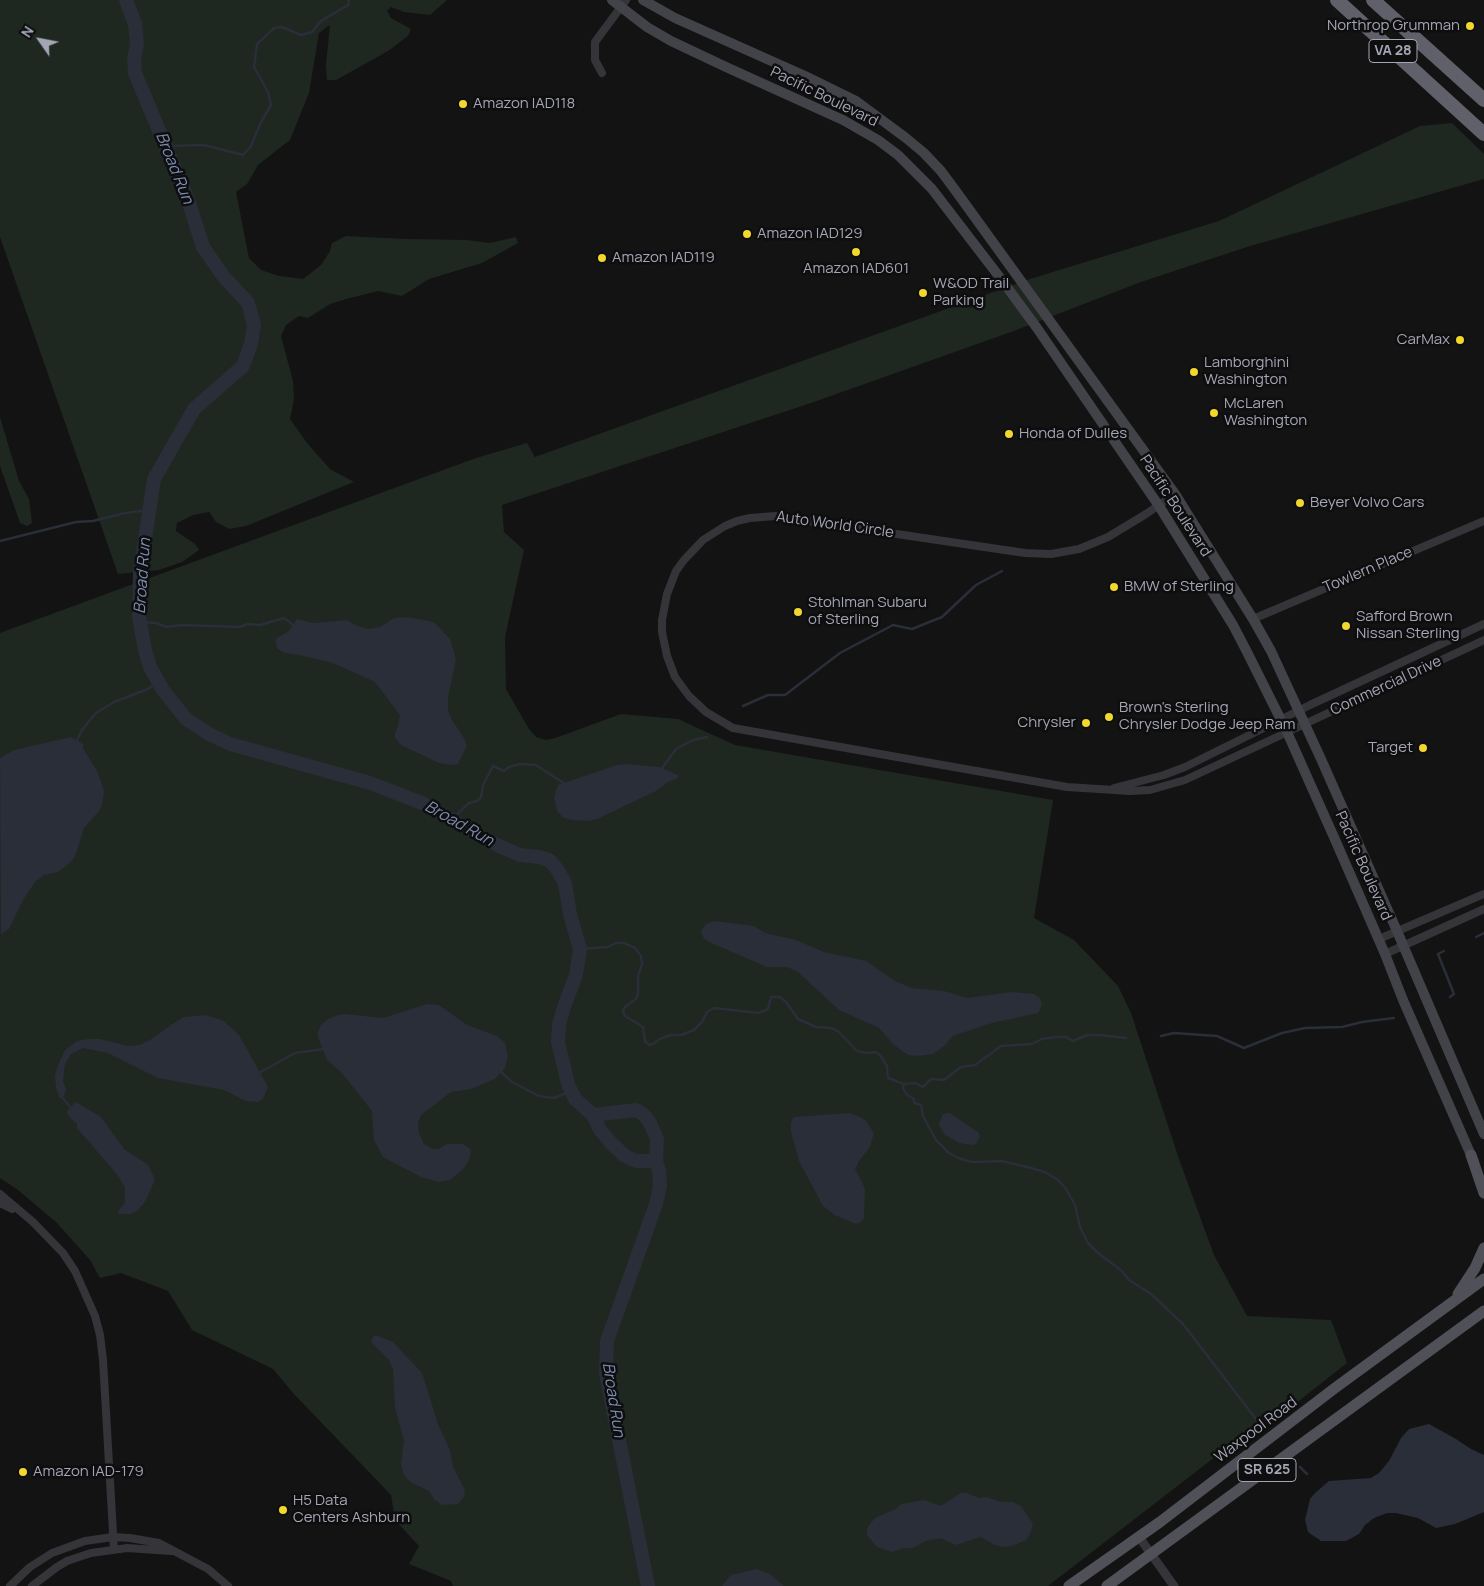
<!DOCTYPE html>
<style>
body{margin:0}
#map{position:relative;width:1484px;height:1586px;overflow:hidden;background:#131314;font-family:Manrope,sans-serif}
canvas{display:block}
.north{position:absolute;left:15px;top:15px;width:50px;height:50px;-webkit-text-stroke:4px #0e0e0f;paint-order:stroke;rotate:303deg;font-size:14px;font-weight:700;line-height:20px;text-align:center;color:#a4a6b5}
.north::after{content:'';display:block;margin:auto;width:18px;height:22px;background:#a4a6b5;clip-path:polygon(50% 0,100% 100%,50% 72%,0 100%)}
</style>
<div id="map">
<canvas width="1484" height="1586"></canvas>
<div class="north">N</div>
</div>
<script>
const ctx = document.querySelector('canvas').getContext('2d');
ctx.lineJoin = 'round';
function fill(path, color) { ctx.fillStyle = color; ctx.fill(path, 'evenodd'); }
const shape = rows => new Path2D(rows.map(r => 'M' + r).join(''));
function trace(path, color, width, dash) { ctx.strokeStyle = color; ctx.lineWidth = width; ctx.lineCap = dash ? 'butt' : 'round'; ctx.setLineDash(dash || []); ctx.stroke(path); }
function drawText(font, color, halo, rows, align = 'center') {
  ctx.font = font + ' Manrope,sans-serif'; ctx.lineWidth = 5; ctx.setLineDash([]); ctx.textBaseline = 'middle'; ctx.strokeStyle = halo; ctx.fillStyle = color; for (const [text, x, y, turn = 0] of rows) {
    ctx.save(); ctx.translate(x, y); ctx.rotate((+turn || 0) * Math.PI / 180); ctx.textAlign = isNaN(turn) ? turn : align; if (halo) ctx.strokeText(text, 0, 0); ctx.fillText(text, 0, 0); ctx.restore();
  }
}
fill(shape([
 [0,0,447,0,430,15,404,12,391,7,387,11,391,18,411,29,408,36,388,51,336,80,327,80,326,65,330,25,319,33,309,93,290,140,258,165,247,184,236,192,249,258,261,270,279,276,303,279,321,265,330,251,332,243,346,236,406,239,467,240,490,243,516,237,518,243,482,263,429,279,402,296,378,291,346,299,330,304,308,318,299,316,286,325,281,336,293,381,294,399,290,419,307,443,330,469,354,482,246,526,229,529,216,522,209,512,193,515,177,523,176,531,195,544,199,550,182,562,159,570,118,574,0,237],
 [1452,123,1484,154,1484,179,1247,247,1141,282,1011,332,811,403,502,505,504,532,524,550,505,637,506,689,529,729,536,737,546,740,555,738,621,714,678,719,735,745,1053,800,1034,918,1074,940,1118,986,1131,1013,1179,1159,1214,1255,1247,1316,1331,1320,1347,1363,1252,1438,1215,1457,1048,1586,453,1586,451,1581,409,1564,419,1546,395,1520,391,1495,293,1393,273,1369,192,1330,168,1291,121,1273,100,1278,90,1260,57,1223,18,1190,0,1178,0,633,476,458,527,443,535,457,1030,279,1219,221,1420,126],
 [0,417,19,481,29,499,32,523,27,526,20,523,0,466]
]), '#1f2721');
fill(shape([
 [407,617,429,621,435,623,450,639,456,659,448,698,448,710,452,720,464,738,467,746,458,764,451,765,439,763,401,745,395,738,395,733,398,726,400,715,375,682,333,663,299,655,285,653,278,649,275,642,277,638,289,631,297,619,314,623,347,620,355,625,368,629,380,627,394,618],
 [71,737,83,744,83,748,98,773,104,791,102,805,99,811,84,828,76,854,71,862,58,872,44,875,35,882,23,900,9,929,1,934,0,758,14,750],
 [627,764,659,767,678,775,678,778,668,782,656,791,597,819,588,821,572,820,564,818,557,811,554,797,558,785,617,765],
 [714,921,754,926,765,933,796,940,824,952,866,961,895,981,912,988,944,991,967,998,1012,992,1034,994,1040,998,1042,1005,1038,1013,992,1023,953,1036,944,1046,933,1054,918,1056,908,1055,894,1045,879,1028,839,1010,798,972,787,967,767,967,709,942,704,939,701,931,706,924],
 [427,1004,439,1005,467,1025,497,1036,505,1043,508,1056,505,1068,495,1079,471,1089,451,1092,421,1115,418,1124,419,1133,424,1144,433,1149,438,1149,447,1144,463,1144,469,1148,471,1151,469,1160,464,1168,450,1180,438,1182,421,1177,383,1157,374,1140,372,1111,342,1073,327,1060,318,1037,318,1032,321,1025,328,1019,338,1015,345,1014,383,1018],
 [204,1015,219,1019,225,1022,239,1035,268,1087,263,1099,258,1102,246,1101,224,1090,158,1078,108,1053,83,1048,71,1054,65,1064,63,1081,66,1089,64,1096,60,1099,56,1088,55,1076,58,1065,65,1050,77,1041,88,1039,100,1039,128,1046,140,1045,150,1040,174,1023,184,1017],
 [76,1102,101,1117,124,1149,148,1165,154,1177,154,1182,145,1202,137,1211,130,1214,119,1214,118,1212,125,1203,125,1187,116,1173,77,1128,77,1124,67,1114,68,1110],
 [850,1113,860,1117,866,1121,874,1133,870,1147,859,1161,855,1169,863,1184,865,1190,864,1218,860,1223,856,1224,835,1215,823,1206,799,1161,791,1132,791,1122,794,1117],
 [946,1113,950,1113,979,1133,980,1136,976,1144,972,1145,959,1143,945,1135,940,1127,939,1123,943,1114],
 [376,1335,393,1342,422,1373,438,1424,450,1450,453,1467,465,1490,464,1497,458,1504,442,1505,435,1500,429,1491,412,1483,404,1475,401,1464,404,1440,395,1408,393,1369,389,1360,371,1342,373,1337],
 [1429,1424,1456,1439,1471,1449,1484,1455,1484,1512,1455,1524,1436,1528,1418,1518,1396,1513,1387,1513,1374,1518,1365,1525,1359,1534,1346,1541,1321,1541,1308,1532,1305,1520,1310,1499,1315,1493,1329,1481,1371,1478,1379,1473,1389,1461,1401,1438,1409,1429],
 [961,1493,967,1493,979,1498,987,1497,1001,1502,1013,1502,1021,1506,1033,1524,1030,1534,1026,1540,1012,1546,1003,1547,995,1545,980,1537,956,1545,940,1538,926,1541,913,1548,903,1548,892,1552,877,1547,867,1535,867,1528,875,1518,896,1509,901,1504,924,1500,941,1506],
 [757,1569,770,1574,784,1586,722,1586,731,1575]
]), '#292e38');
trace(shape([
 [165,146,204,145,243,155,251,146,261,122,271,105,268,92,254,67,257,44,274,28,282,27,301,35,312,32,321,21,348,5,349,0],
 [0,541,76,522,93,521,125,513,149,510],
 [140,622,156,623,167,627,181,625,240,627,248,624,260,625,284,618,293,625],
 [743,706,768,695,785,695,840,653,893,625,912,629,942,617,976,585,1002,571],
 [76,742,82,730,96,713,114,702,148,689,158,682],
 [660,771,676,749,693,740,707,737],
 [451,820,469,803,477,801,481,797,483,785,493,766,504,771,509,767,520,764,536,765,565,784],
 [1476,937,1484,933],
 [580,949,608,947,616,943,624,943,635,948,641,956,642,964,638,976,638,993,636,999,625,1007,623,1011,625,1016,643,1027,645,1041,649,1045,653,1044,660,1039,671,1035,681,1035,694,1030,702,1022,707,1012,714,1008,759,1013,768,1009,771,997,780,997,786,1002,798,1019,816,1027,831,1028,838,1031,857,1051,867,1053,875,1052,880,1055,887,1066,888,1078,904,1084,915,1083,923,1087,931,1079,944,1080,961,1067,975,1065,1001,1046,1032,1044,1042,1039,1056,1037,1066,1037,1073,1041,1087,1035,1099,1035,1126,1038],
 [1444,951,1438,954,1454,994,1450,997],
 [1161,1036,1174,1033,1217,1036,1244,1048,1282,1033,1305,1028,1342,1027,1362,1022,1394,1018],
 [500,1071,512,1082,539,1096,554,1098,571,1091],
 [259,1073,295,1053,324,1049],
 [904,1084,903,1088,907,1095,914,1099,914,1103,921,1105,923,1116,936,1140,949,1153,958,1158,972,1162,1002,1161,1031,1168,1045,1172,1058,1180,1066,1189,1075,1205,1080,1227,1088,1243,1098,1253,1122,1271,1129,1280,1151,1294,1183,1324,1262,1427],
 [61,1096,72,1109],
 [1300,1467,1307,1474]
]), '#292e38', 2.5);
trace(shape([
 [126,0,135,24,137,44,134,58,135,73,188,200,203,247,224,277,248,303,254,325,251,344,243,366,194,409,154,479,140,573,139,617,145,650,150,667,163,690,186,719,209,734,230,744,370,783,422,803,499,846,520,855,539,857,549,860,557,869,565,883,570,914,580,949,576,975,564,1007,559,1025,558,1042,568,1084,575,1099,593,1115,600,1130,612,1144,625,1156,636,1161,656,1161],
 [593,1115,636,1110,643,1114,649,1121,657,1139,656,1161,659,1171,660,1186,656,1204,607,1341,606,1374,648,1586]
]), '#292e38', 14);
trace(shape([
 [602,73,595,60,595,42,626,0],
 [1175,494,1146,514,1108,537,1079,549,1051,554,1025,553,775,516,750,518,737,521,725,526,703,540,684,560,676,571,667,594,662,620,662,632,667,656,675,677,689,696,706,712,733,728,1067,787,1130,791,1150,790,1185,780,1484,640],
 [1253,619,1484,521],
 [1114,788,1164,775,1185,767,1310,705,1484,624],
 [1379,939,1484,894],
 [1385,954,1484,909],
 [0,1194,33,1222,63,1253,75,1271,95,1316,100,1335,103,1360,114,1550],
 [0,1203,12,1209],
 [10,1586,30,1567,52,1553,85,1541,113,1537,130,1538,159,1543,208,1569,228,1586],
 [32,1586,57,1567,67,1561,91,1553,127,1548,171,1551]
]), '#343439', 8);
trace(shape([
 [1139,1537,1174,1586]
]), '#343439', 9);
trace(shape([
 [612,0,647,27,671,41,726,67,843,120,878,140,898,155,932,189,1001,279,1037,328,1159,506,1233,625,1247,652,1287,732,1333,835,1385,954,1403,1000,1474,1162],
 [643,0,675,18,805,76,856,101,906,138,924,153,941,171,958,194,1175,494,1253,619,1271,651,1321,759,1397,931,1484,1134]
]), '#424249', 10);
trace(shape([
 [1471,1155,1484,1193],
 [1458,1294,1475,1268,1484,1248],
 [1069,1586,1160,1522,1335,1388,1484,1279],
 [1107,1586,1484,1311]
]), '#505058', 11);
trace(shape([
 [1337,0,1484,134],
 [1373,0,1484,100]
]), '#60606a', 14);
for (const [x, y, r, color] of [
 [1470,26,5,"#f1d72e"],
 [463,104,5,"#f1d72e"],
 [747,234,5,"#f1d72e"],
 [856,252,5,"#f1d72e"],
 [602,258,5,"#f1d72e"],
 [923,293,5,"#f1d72e"],
 [1460,340,5,"#f1d72e"],
 [1194,372,5,"#f1d72e"],
 [1214,413,5,"#f1d72e"],
 [1009,434,5,"#f1d72e"],
 [1300,503,5,"#f1d72e"],
 [1114,587,5,"#f1d72e"],
 [798,612,5,"#f1d72e"],
 [1346,626,5,"#f1d72e"],
 [1109,717,5,"#f1d72e"],
 [1086,723,5,"#f1d72e"],
 [1423,748,5,"#f1d72e"],
 [23,1472,5,"#f1d72e"],
 [283,1510,5,"#f1d72e"]
]) { const dot = new Path2D(); dot.arc(x, y, r, 0, 2 * Math.PI); ctx.fillStyle = color; ctx.fill(dot); trace(dot, '#0e0e0f', 2); }
for (const [x, y, w] of [
 [1393,51,48],
 [1267,1470,58]
]) { const box = new Path2D(); box.roundRect(x - w / 2, y - 11.5, w, 23, 4); ctx.fillStyle = '#0e0e0f'; ctx.fill(box); trace(box, '#a4a6b5', 1); }
drawText('bold 14px', '#a4a6b5', null, [
 ["VA 28",1393,51],
 ["SR 625",1267,1470]
]);
drawText('15px', '#a4a6b5', '#0e0e0f', [
 ["Northrop Grumman",1460,26,"right"],
 ["Amazon IAD118",473,104],
 ["Amazon IAD129",757,234],
 ["Amazon IAD119",612,258],
 ["Amazon IAD601",856,269,"center"],
 ["W&OD Trail",933,284],
 ["Parking",933,301],
 ["CarMax",1450,340,"right"],
 ["Lamborghini",1204,363],
 ["Washington",1204,380],
 ["McLaren",1224,404],
 ["Washington",1224,421],
 ["Honda of Dulles",1019,434],
 ["Beyer Volvo Cars",1310,503],
 ["BMW of Sterling",1124,587],
 ["Stohlman Subaru",808,603],
 ["of Sterling",808,620],
 ["Safford Brown",1356,617],
 ["Nissan Sterling",1356,634],
 ["Brown's Sterling",1119,708],
 ["Chrysler Dodge Jeep Ram",1119,725],
 ["Chrysler",1076,723,"right"],
 ["Target",1413,748,"right"],
 ["Amazon IAD-179",33,1472],
 ["H5 Data",293,1501],
 ["Centers Ashburn",293,1518]
], 'left');
drawText('15px', '#a4a6b5', '#0e0e0f', [
 ["Pacific Boulevard",824,97,26],
 ["Pacific Boulevard",1175,506,57],
 ["Auto World Circle",835,525,8],
 ["Towlern Place",1368,570,-23],
 ["Commercial Drive",1386,686,-25],
 ["Pacific Boulevard",1363,866,66],
 ["Waxpool Road",1256,1430,-37]
]);
drawText('italic 16px', '#7b8cb0', '#0e0e0f', [
 ["Broad Run",174,168,68],
 ["Broad Run",143,576,-86],
 ["Broad Run",459,824,29],
 ["Broad Run",613,1400,81]
]);
</script>
